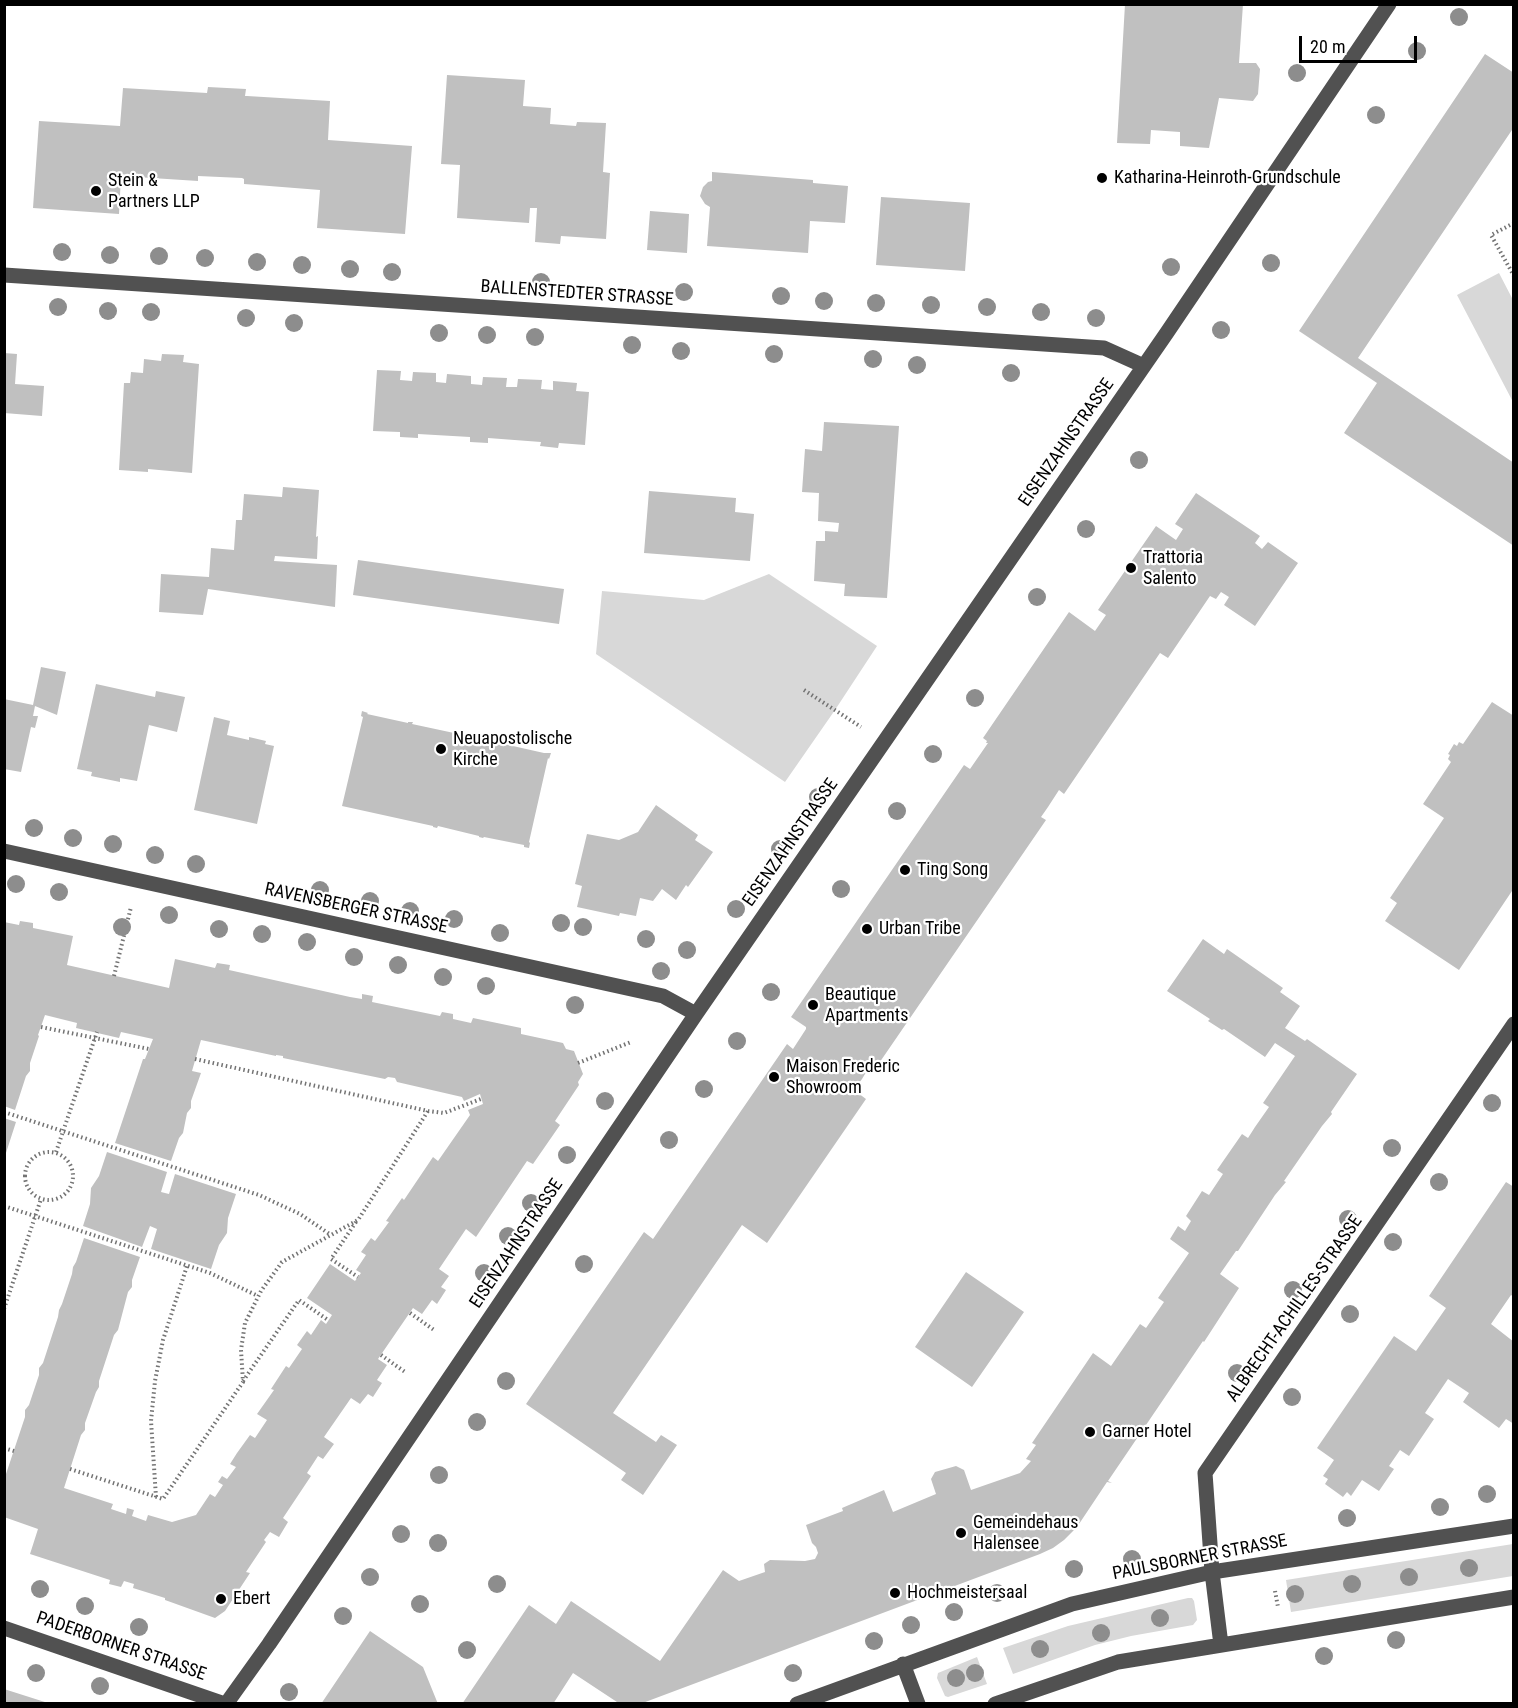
<!DOCTYPE html>
<style>
body{margin:0}
#map{position:relative;width:1518px;height:1708px;overflow:hidden;background:#fff;font-family:"Roboto Condensed",sans-serif}
canvas{display:block}
.frame{position:absolute;inset:0;border:6px solid #000;pointer-events:none}
.scale{position:absolute;left:1299px;top:36px;width:118px;height:27px;box-sizing:border-box;border:3px solid #000;border-top:0;padding-left:8px;font-size:18px;line-height:21px;white-space:nowrap;color:#000;-webkit-text-stroke:4px #fff;paint-order:stroke}
</style>
<div id="map">
<canvas width="1518" height="1708"></canvas>
<div class="frame"></div>
<div class="scale">20 m</div>
</div>
<script>
const ctx = document.querySelector('canvas').getContext('2d');
ctx.lineJoin = 'round';
function fill(path, color) { ctx.fillStyle = color; ctx.fill(path, 'evenodd'); }
const shape = rows => new Path2D(rows.map(r => 'M' + r).join(''));
function trace(path, color, width, dash) { ctx.strokeStyle = color; ctx.lineWidth = width; ctx.lineCap = dash ? 'butt' : 'round'; ctx.setLineDash(dash || []); ctx.stroke(path); }
function drawText(font, color, halo, rows, align = 'center') {
  ctx.font = font + ' "Roboto Condensed",sans-serif'; ctx.lineWidth = 4.5; ctx.setLineDash([]); ctx.textBaseline = 'middle'; ctx.strokeStyle = halo; ctx.fillStyle = color; for (const [text, x, y, turn = 0] of rows) {
    ctx.save(); ctx.translate(x, y); ctx.rotate((+turn || 0) * Math.PI / 180); ctx.textAlign = isNaN(turn) ? turn : align; if (halo) ctx.strokeText(text, 0, 0); ctx.fillText(text, 0, 0); ctx.restore();
  }
}
fill(shape([
 [1499,273,1513,300,1513,402,1457,295],
 [769,574,877,646,835,710,785,782,596,654,602,591,704,600],
 [1513,1544,1513,1576,1291,1612,1286,1580],
 [1188,1598,1192,1598,1194,1601,1197,1620,1193,1625,1131,1636,1095,1645,1013,1674,1003,1648,1068,1626],
 [977,1657,987,1684,948,1697,945,1696,937,1678,938,1673]
]), '#d8d8d8');
fill(shape([
 [1125,4,1243,4,1239,63,1256,63,1260,69,1258,94,1253,101,1219,98,1209,148,1180,146,1180,132,1151,130,1150,144,1117,143],
 [1485,54,1514,73,1514,127,1358,358,1514,463,1514,546,1344,433,1377,383,1299,331],
 [447,75,525,80,523,106,551,108,550,124,576,126,577,122,606,123,603,172,610,173,606,239,561,236,560,244,535,242,537,208,530,208,529,223,457,218,460,165,441,164],
 [208,87,246,89,245,96,247,96,330,101,328,140,412,146,405,234,317,228,320,190,244,184,244,179,242,178,198,176,198,181,121,176,119,214,33,208,39,121,120,126,123,88,207,93],
 [712,172,813,180,813,183,848,186,845,223,810,221,808,253,707,246,710,207,705,204,700,196,703,187,708,182,712,181],
 [881,197,970,203,965,271,876,265],
 [650,211,689,214,687,253,647,250],
 [4,353,17,354,15,384,44,386,42,416,4,413],
 [162,354,184,355,183,362,199,364,192,473,148,469,148,472,119,470,124,383,130,383,131,372,143,373,144,359,161,361],
 [377,370,401,371,400,380,412,381,413,372,436,373,436,382,446,383,447,374,471,376,471,384,482,385,483,377,507,378,506,387,517,387,518,379,542,380,541,389,553,390,553,381,577,383,576,391,589,392,585,445,559,443,558,448,540,446,541,442,488,438,488,443,470,442,470,437,418,434,418,438,400,437,400,432,373,431],
 [824,422,899,426,887,598,844,596,845,584,814,581,816,541,825,541,825,531,838,532,839,523,818,521,819,493,802,492,805,449,822,451],
 [283,487,319,490,316,537,318,536,317,559,275,556,274,561,337,565,335,607,208,589,203,615,159,612,161,574,209,577,211,548,234,550,236,520,242,520,244,494,282,497],
 [649,491,736,498,735,512,754,514,750,561,644,553],
 [1196,493,1260,536,1255,543,1262,549,1268,542,1298,563,1255,626,1224,605,1229,597,1221,592,1216,599,1210,596,1168,658,1160,653,1064,794,1059,790,1048,807,1041,817,1046,820,873,1072,868,1069,862,1079,854,1090,866,1099,767,1243,742,1225,613,1413,656,1442,661,1435,677,1445,643,1495,621,1480,626,1473,526,1404,644,1232,653,1239,787,1044,793,1049,806,1029,806,1027,791,1017,964,765,970,769,988,743,986,743,987,741,983,738,1069,612,1095,631,1106,615,1098,610,1156,526,1176,540,1183,529,1175,524],
 [358,560,564,589,559,624,353,595],
 [41,667,66,672,57,715,35,706,33,716,38,716,35,728,31,727,21,772,4,769,4,699,33,705],
 [96,684,155,697,156,691,185,697,177,732,149,725,137,781,120,778,120,782,91,776,92,772,77,769],
 [1492,702,1514,716,1514,888,1459,970,1385,921,1397,903,1390,898,1444,818,1423,804,1451,762,1448,759,1450,755,1448,754,1454,744,1457,746,1459,742,1463,744],
 [362,711,368,713,367,714,408,723,408,722,413,722,412,724,454,733,455,732,458,732,458,734,504,743,504,744,544,753,551,753,549,759,548,758,529,842,530,843,529,848,524,847,524,845,484,837,483,838,479,837,479,836,438,826,437,828,433,827,433,826,342,806,363,717,361,716],
 [214,717,230,721,227,735,249,740,249,737,266,741,265,744,274,746,257,824,194,810],
 [656,805,698,835,695,840,713,852,688,887,686,885,676,900,662,889,653,901,640,898,636,916,620,913,619,916,577,907,582,886,575,884,587,834,619,840,638,832],
 [20,921,33,923,33,928,73,936,67,965,169,988,175,959,215,968,217,963,230,965,229,970,350,997,362,999,362,994,373,996,372,1002,440,1016,442,1012,453,1014,453,1019,471,1023,473,1018,521,1028,521,1034,563,1043,566,1049,574,1051,583,1074,578,1082,579,1085,555,1121,560,1125,533,1164,527,1161,476,1237,466,1229,439,1269,449,1276,441,1287,446,1290,437,1304,432,1300,422,1314,413,1308,378,1359,387,1365,377,1380,382,1383,373,1397,368,1394,360,1404,351,1398,324,1437,334,1444,323,1459,318,1456,307,1473,311,1476,283,1518,288,1522,279,1537,270,1532,264,1540,266,1542,246,1572,250,1573,225,1611,215,1618,165,1600,165,1598,133,1588,134,1584,124,1581,121,1587,109,1584,110,1580,30,1554,38,1529,4,1517,4,1480,25,1417,25,1410,29,1405,39,1375,39,1368,43,1363,58,1317,59,1310,62,1304,72,1274,73,1267,76,1262,84,1238,140,1257,132,1280,132,1287,128,1292,118,1330,114,1335,99,1381,99,1387,96,1392,85,1423,85,1430,81,1435,64,1488,113,1504,111,1509,126,1514,127,1508,134,1510,132,1516,146,1521,148,1515,172,1522,196,1515,210,1494,215,1497,223,1485,218,1482,222,1476,227,1479,236,1467,230,1464,237,1453,250,1435,255,1438,267,1420,257,1414,274,1390,271,1389,286,1366,289,1368,302,1349,297,1345,307,1331,311,1335,321,1320,326,1324,332,1315,307,1298,330,1264,355,1281,361,1273,356,1270,366,1255,361,1252,371,1238,375,1241,389,1222,386,1221,402,1198,404,1200,433,1157,438,1161,470,1115,468,1110,483,1104,480,1094,464,1101,462,1097,397,1082,395,1078,388,1077,385,1079,283,1058,283,1056,276,1055,276,1056,201,1040,192,1071,201,1073,191,1101,191,1108,187,1113,183,1133,179,1138,171,1161,115,1143,143,1059,145,1059,153,1039,121,1032,119,1038,76,1028,77,1023,45,1015,38,1035,39,1036,30,1063,30,1071,26,1076,15,1110,4,1106,4,1004,6,997,4,997,4,922,19,925],
 [1203,939,1224,954,1227,949,1283,988,1280,992,1300,1006,1285,1028,1305,1041,1307,1039,1357,1074,1331,1112,1332,1114,1322,1126,1284,1181,1286,1182,1275,1195,1238,1251,1236,1251,1220,1274,1239,1288,1204,1342,1203,1341,1108,1481,1112,1483,1107,1482,1077,1527,1064,1540,1053,1548,1040,1554,640,1704,620,1704,573,1673,553,1704,462,1704,529,1605,556,1624,571,1601,660,1661,723,1570,739,1581,765,1572,764,1564,770,1560,805,1561,815,1559,818,1553,816,1547,812,1543,806,1525,843,1511,842,1508,884,1490,893,1512,936,1494,931,1479,935,1472,956,1466,964,1470,971,1490,1020,1473,1031,1461,1026,1459,1036,1445,1032,1443,1093,1353,1111,1366,1140,1324,1146,1328,1164,1302,1158,1298,1189,1253,1170,1239,1178,1226,1185,1231,1191,1221,1186,1216,1202,1191,1209,1195,1223,1174,1217,1170,1242,1134,1248,1138,1255,1127,1269,1107,1263,1103,1295,1056,1275,1043,1265,1057,1224,1029,1222,1030,1208,1021,1210,1019,1167,991],
 [4,1118,16,1122,5,1156,4,1156],
 [107,1152,167,1172,161,1192,169,1194,175,1174,236,1194,228,1218,227,1233,219,1245,211,1269,151,1249,157,1229,150,1226,142,1247,83,1226,90,1204,91,1188,99,1176],
 [1506,1182,1514,1187,1514,1297,1511,1295,1491,1324,1514,1342,1514,1424,1506,1419,1499,1428,1463,1402,1469,1393,1448,1379,1425,1413,1434,1419,1409,1456,1400,1450,1389,1466,1394,1469,1379,1491,1362,1480,1351,1496,1347,1492,1343,1497,1325,1484,1328,1479,1323,1476,1334,1460,1317,1448,1394,1336,1416,1351,1446,1308,1429,1296],
 [966,1272,1024,1312,972,1387,915,1347],
 [370,1631,423,1667,438,1704,321,1704],
 [4,1689,48,1703,48,1704,4,1704]
]), '#c0c0c0');
trace(shape([
 [1514,223,1491,235,1514,276],
 [804,690,861,727],
 [114,976,131,907],
 [41,1027,149,1049],
 [195,1059,428,1111,444,1113,481,1099],
 [578,1063,631,1042],
 [4,1112,259,1195,300,1214,331,1235],
 '25 1176a24 24 0 1 1 48 0a24 24 0 1 1-48 0Z',
 [56,1152,97,1032],
 [4,1206,210,1273,258,1296],
 [356,1222,331,1259,358,1277],
 [4,1309,41,1199],
 [410,1313,434,1330],
 [381,1355,405,1372],
 [243,1381,299,1300,328,1320],
 [4,1448,14,1451],
 [70,1469,163,1499,243,1382,241,1350,245,1323,261,1291,282,1262,358,1220,428,1111],
 [156,1497,151,1421,155,1381,163,1340,187,1266],
 [1275,1591,1278,1607]
]), '#737373', 4, [1.5, 3]);
trace(shape([
 [4,275,1104,348,1144,366],
 [4,851,663,996,696,1014],
 [4,1628,225,1704],
 [1221,1645,1212,1572,1205,1473,1514,1024],
 [903,1664,918,1704],
 [226,1704,269,1644,696,1014,1166,334,1389,4],
 [797,1704,1072,1604,1212,1572,1514,1526],
 [995,1704,1118,1662,1514,1597]
]), '#515151', 15);
ctx.fillStyle = '#8d8d8d';
for (const [x, y] of [
 [1459,17],
 [1417,51],
 [1297,73],
 [1376,115],
 [62,252],
 [110,255],
 [159,256],
 [205,258],
 [257,262],
 [1271,263],
 [302,265],
 [1171,267],
 [350,269],
 [392,272],
 [541,282],
 [684,292],
 [781,296],
 [824,301],
 [876,303],
 [931,305],
 [58,307],
 [987,307],
 [108,311],
 [151,312],
 [1041,312],
 [246,318],
 [1096,318],
 [294,323],
 [1221,330],
 [439,333],
 [487,335],
 [535,337],
 [632,345],
 [681,351],
 [774,354],
 [873,359],
 [917,365],
 [1011,373],
 [1139,460],
 [1086,529],
 [1037,597],
 [975,698],
 [933,754],
 [818,797],
 [897,811],
 [34,828],
 [73,838],
 [113,844],
 [780,849],
 [155,855],
 [196,864],
 [16,884],
 [841,889],
 [320,890],
 [59,892],
 [370,901],
 [736,909],
 [410,911],
 [169,915],
 [454,919],
 [561,923],
 [122,927],
 [583,927],
 [219,929],
 [500,933],
 [262,934],
 [646,939],
 [307,942],
 [687,950],
 [354,957],
 [398,965],
 [661,971],
 [443,977],
 [486,986],
 [771,992],
 [575,1005],
 [737,1041],
 [704,1089],
 [605,1101],
 [1492,1103],
 [669,1140],
 [1392,1148],
 [567,1155],
 [1439,1182],
 [531,1203],
 [1348,1219],
 [508,1236],
 [1393,1242],
 [584,1264],
 [484,1273],
 [1293,1290],
 [1350,1314],
 [1237,1373],
 [506,1381],
 [1292,1397],
 [477,1422],
 [439,1475],
 [1487,1494],
 [1440,1507],
 [1347,1518],
 [401,1534],
 [438,1543],
 [1132,1559],
 [1469,1568],
 [1074,1569],
 [370,1577],
 [1409,1577],
 [497,1584],
 [1352,1584],
 [40,1589],
 [997,1593],
 [1295,1594],
 [420,1604],
 [85,1606],
 [954,1612],
 [343,1616],
 [1160,1618],
 [911,1625],
 [139,1627],
 [1101,1633],
 [1396,1640],
 [874,1641],
 [1040,1649],
 [467,1650],
 [1324,1656],
 [36,1673],
 [793,1673],
 [975,1673],
 [956,1678],
 [100,1686],
 [289,1692]
]) { ctx.beginPath(); ctx.arc(x, y, 9, 0, 2 * Math.PI); ctx.fill(); }
for (const [x, y, r, color] of [
 [1102,178,6,"#000"],
 [96,191,6,"#000"],
 [1131,568,6,"#000"],
 [441,749,6,"#000"],
 [905,870,6,"#000"],
 [867,929,6,"#000"],
 [813,1005,6,"#000"],
 [774,1077,6,"#000"],
 [1090,1432,6,"#000"],
 [961,1533,6,"#000"],
 [895,1593,6,"#000"],
 [221,1599,6,"#000"]
]) { const dot = new Path2D(); dot.arc(x, y, r, 0, 2 * Math.PI); ctx.fillStyle = color; ctx.fill(dot); trace(dot, '#fff', 2); }
drawText('18px', '#000', '#fff', [
 ["Katharina-Heinroth-Grundschule",1114,178],
 ["Stein &",108,181],
 ["Partners LLP",108,202],
 ["Trattoria",1143,558],
 ["Salento",1143,579],
 ["Neuapostolische",453,739],
 ["Kirche",453,760],
 ["Ting Song",917,870],
 ["Urban Tribe",879,929],
 ["Beautique",825,995],
 ["Apartments",825,1016],
 ["Maison Frederic",786,1067],
 ["Showroom",786,1088],
 ["Garner Hotel",1102,1432],
 ["Gemeindehaus",973,1523],
 ["Halensee",973,1544],
 ["Hochmeistersaal",907,1593],
 ["Ebert",233,1599]
], 'left');
drawText('18px', '#000', '#fff', [
 ["BALLENSTEDTER STRASSE",577,294,4],
 ["EISENZAHNSTRASSE",1067,443,-55],
 ["EISENZAHNSTRASSE",791,843,-55],
 ["RAVENSBERGER STRASSE",356,909,12],
 ["EISENZAHNSTRASSE",517,1244,-56],
 ["ALBRECHT-ACHILLES-STRASSE",1295,1309,-55],
 ["PAULSBORNER STRASSE",1200,1558,-11],
 ["PADERBORNER STRASSE",121,1647,19]
]);
</script>
